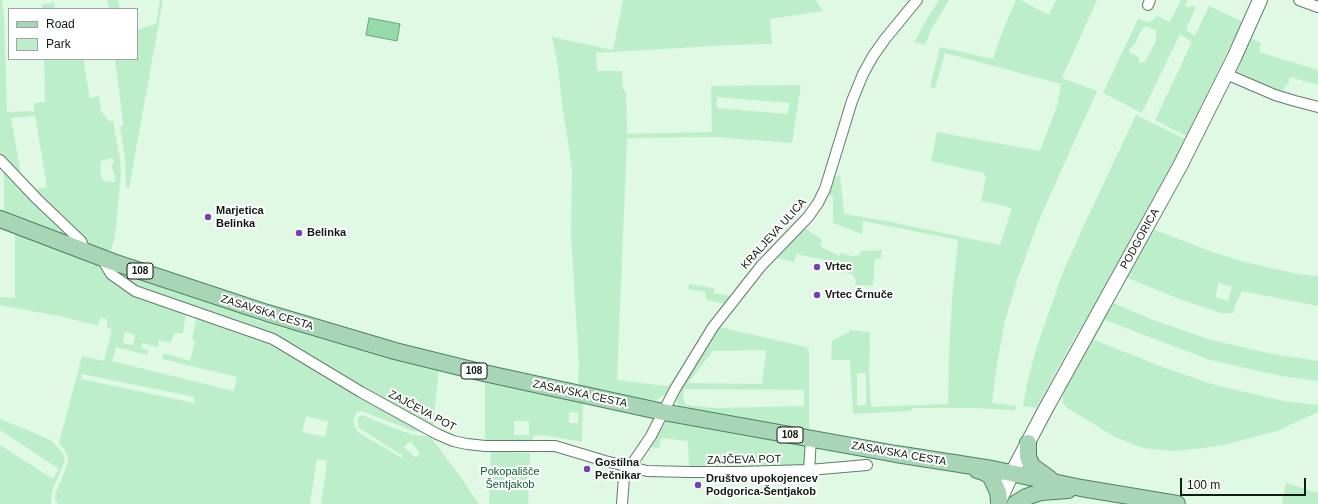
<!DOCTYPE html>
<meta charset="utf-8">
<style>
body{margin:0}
#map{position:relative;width:1318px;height:504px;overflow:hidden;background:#dff9e5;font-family:Helvetica,sans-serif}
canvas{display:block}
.legend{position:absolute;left:8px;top:8px;width:130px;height:52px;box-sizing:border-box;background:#fff;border:1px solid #a0a3a1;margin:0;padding:5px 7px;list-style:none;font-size:12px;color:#111a13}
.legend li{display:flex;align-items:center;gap:8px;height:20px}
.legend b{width:20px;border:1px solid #a0a3a1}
.scale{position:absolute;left:1180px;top:478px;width:126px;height:18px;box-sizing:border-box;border:2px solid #111a13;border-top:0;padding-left:5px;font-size:12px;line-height:14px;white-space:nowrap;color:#111a13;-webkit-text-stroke:3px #fff;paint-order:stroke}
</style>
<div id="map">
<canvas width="1318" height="504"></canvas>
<ul class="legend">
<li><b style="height:5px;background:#a9d5b7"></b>Road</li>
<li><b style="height:11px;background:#bceeca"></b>Park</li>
</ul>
<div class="scale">100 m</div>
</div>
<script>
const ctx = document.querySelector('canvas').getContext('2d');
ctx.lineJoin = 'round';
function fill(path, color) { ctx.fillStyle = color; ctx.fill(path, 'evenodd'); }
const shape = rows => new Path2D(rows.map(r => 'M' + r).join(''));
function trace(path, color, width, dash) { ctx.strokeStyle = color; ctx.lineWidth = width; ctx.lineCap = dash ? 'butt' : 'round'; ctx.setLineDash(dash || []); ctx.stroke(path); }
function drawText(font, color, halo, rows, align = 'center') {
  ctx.font = font + ' Helvetica,sans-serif'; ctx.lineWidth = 4; ctx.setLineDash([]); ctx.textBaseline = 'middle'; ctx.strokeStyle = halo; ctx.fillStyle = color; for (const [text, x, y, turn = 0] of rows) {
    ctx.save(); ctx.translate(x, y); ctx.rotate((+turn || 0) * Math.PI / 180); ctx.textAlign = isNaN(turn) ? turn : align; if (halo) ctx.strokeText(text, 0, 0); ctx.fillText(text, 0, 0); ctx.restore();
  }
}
fill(shape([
 [0,0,2,0,4,15,7,112,34,111,34,103,45,102,44,59,83,59,90,98,99,96,101,111,109,121,113,121,120,159,121,174,115,237,111,249,108,251,86,243,32,190,47,187,35,116,11,118,22,180,0,157],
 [111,158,114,161,111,166,114,172,115,182,104,181,101,175,100,168,101,161],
 [107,0,118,0,120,9,109,9],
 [160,0,163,0,129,188,126,187,125,158,120,127,123,126,123,122,115,59,137,59,137,30,156,24],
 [623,0,816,0,823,11,770,19,772,44,730,45,596,53,597,71,622,71,623,89,626,92,627,134,711,132,712,130,711,86,801,85,792,143,715,137,627,138,617,380,665,386,671,385,666,394,655,401,578,387,579,366,571,234,572,169,562,103,557,60,552,37,613,50],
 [717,97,790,103,787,114,717,108],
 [939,0,949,0,931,30,925,45,914,42,930,14],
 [1016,0,1020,0,1049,15,1056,0,1097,0,1062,78,1097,91,1039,220,1017,280,1005,321,997,364,992,403,1017,406,1015,410,971,408,912,408,911,411,853,414,850,360,831,360,832,341,849,332,850,330,870,332,869,372,871,407,948,404,949,354,952,299,958,240,863,221,862,234,833,223,833,196,827,194,836,176,840,175,844,214,887,221,1000,245,1012,208,981,201,986,176,983,173,931,161,937,132,1040,151,1057,106,1061,84,945,53,935,88,930,87,940,47,993,59,1000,38],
 [857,373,866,373,866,405,857,405],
 [1181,0,1188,0,1185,5,1188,8,1191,6,1196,7,1186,30,1195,36,1209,6,1243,22,1242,27,1239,30,1232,42,1186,136,1155,120,1192,42,1180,34,1142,113,1103,93,1138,19,1148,22,1153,20,1157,16,1170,22],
 [1145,26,1156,30,1156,41,1145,62,1140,63,1138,57,1134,54,1130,54,1129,50,1136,42,1139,34],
 [54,2,55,9,42,9,42,5],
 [1249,37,1261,43,1259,52,1318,70,1318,85,1290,77,1288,84,1285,86,1284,93,1318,102,1318,105,1279,94,1232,72],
 [1136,115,1185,139,1157,193,1090,313,1076,335,1036,408,1023,406,1028,380,1036,349,1063,272,1084,225],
 [4,168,75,241,0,214,0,209,4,210],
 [805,228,822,240,820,246,839,256,841,253,853,256,860,255,861,251,882,250,881,259,875,259,873,286,855,285,856,281,852,274,840,271,840,263,796,254,794,262,776,258],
 [1152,229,1210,251,1241,261,1297,274,1318,276,1318,306,1242,291,1236,303,1233,313,1221,313,1182,300,1125,277],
 [1219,283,1232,287,1228,301,1215,297],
 [15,230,101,265,106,271,186,314,183,333,174,333,171,343,159,340,158,347,142,343,141,348,148,350,147,355,116,347,112,361,234,391,237,377,162,359,164,353,190,361,195,341,192,339,197,316,268,340,426,433,413,431,364,412,359,411,356,413,353,421,355,427,359,433,402,458,403,456,359,428,357,418,362,415,391,427,413,435,430,436,459,475,479,504,321,504,327,461,317,459,310,504,58,504,55,499,56,492,66,468,68,458,64,449,59,443,82,356,104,361,112,329,107,328,107,319,100,318,98,326,63,317,0,305,0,297,15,298],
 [125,332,135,335,133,345,123,343],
 [82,374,195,397,194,403,81,379],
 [306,416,328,422,325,437,302,432],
 [410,441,420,453,416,458,404,447],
 [117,268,251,315,251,317,258,321,286,329,288,328,304,331,439,367,433,427,421,423,294,347,139,290,115,272],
 [689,284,714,288,714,293,730,296,725,304,706,300,705,292,688,289],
 [1111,302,1148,318,1208,339,1268,353,1318,361,1318,381,1281,376,1210,360,1105,320,1094,340,1165,368,1215,385,1284,401,1318,405,1318,412,1277,431,1223,445,1196,449,1173,451,1151,449,1143,448,1115,437,1069,409,1064,405,1062,401,1065,387],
 [720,327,806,347,809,351,809,431,690,408,678,405,676,397,679,392],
 [766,350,762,384,688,383,713,351],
 [684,389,804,390,804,406,715,408,686,405,683,398],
 [485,381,583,401,582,442,545,435,533,436,533,442,485,442],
 [569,412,578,413,578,423,569,423],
 [514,421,529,421,529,435,514,435],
 [0,419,37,434,52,441,61,451,65,458,64,463,52,491,51,504,0,504,0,445,53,479,59,469,0,430],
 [667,421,807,446,805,467,689,469,688,441,661,438,659,448,650,447,656,437],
 [491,451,530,453,528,504,489,504],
 [1286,483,1318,493,1318,504,1282,504]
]), '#bceeca');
const water = shape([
 [369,18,400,24,397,41,366,35,369,18]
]);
fill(water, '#94dba9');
trace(water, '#6da17c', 1);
const minor = shape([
 [1299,0,1318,7],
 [1148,5,1150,0],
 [1226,74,1275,95,1295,101,1318,107],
 [0,160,37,199,81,241,85,251],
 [101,257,111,274,135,291,273,339,361,392,437,434,453,441,467,444,485,446,555,446,605,461,647,471,689,472,740,472,809,470,811,439],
 [809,470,867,465],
 [622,504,624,476,651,436,675,389,713,327,761,266,808,217,818,203,825,189,852,101,863,74,873,56,885,39,917,0]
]);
const secondary = shape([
 [998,504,1012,473,1044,412,1180,166,1234,58,1260,0]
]);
const primary = shape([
 [0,219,113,262,267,313,395,351,484,373,663,412,896,454,992,469,1081,488,1177,504],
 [1028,443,1028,457,1032,466,1050,479],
 [977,470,986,473,991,477,998,492,999,501],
 [1015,504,1026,497,1041,492,1068,490]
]);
trace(minor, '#647b6a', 12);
trace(secondary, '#647b6a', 16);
trace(primary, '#4e815e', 18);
trace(minor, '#fff', 10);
trace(secondary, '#fff', 14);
trace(primary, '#a9d5b7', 16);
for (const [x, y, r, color] of [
 [208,217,4,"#793eb4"],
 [299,233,4,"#793eb4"],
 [817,267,4,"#793eb4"],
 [817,295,4,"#793eb4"],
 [587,469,4,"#793eb4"],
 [698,485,4,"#793eb4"]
]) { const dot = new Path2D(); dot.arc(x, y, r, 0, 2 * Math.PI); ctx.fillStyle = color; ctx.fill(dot); trace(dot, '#fff', 1.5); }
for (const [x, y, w] of [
 [140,271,26],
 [474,371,26],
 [790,435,26]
]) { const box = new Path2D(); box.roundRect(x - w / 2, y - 8, w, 16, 3); ctx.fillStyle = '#fff'; ctx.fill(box); trace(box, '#111a13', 1); }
drawText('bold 10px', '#111a13', null, [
 ["108",140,271],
 ["108",474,371],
 ["108",790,435]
]);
drawText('bold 11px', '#111a13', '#fff', [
 ["Marjetica",216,211],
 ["Belinka",216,224],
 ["Belinka",307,233],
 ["Vrtec",825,267],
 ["Vrtec Črnuče",825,295],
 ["Gostilna",595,463],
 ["Pečnikar",595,476],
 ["Društvo upokojencev",706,479],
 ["Podgorica-Šentjakob",706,492]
], 'left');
drawText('11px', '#111a13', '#fff', [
 ["KRALJEVA ULICA",774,234,-48],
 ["PODGORICA",1140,239,-61],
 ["ZASAVSKA CESTA",267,313,17],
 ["ZASAVSKA CESTA",580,394,12],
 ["ZAJČEVA POT",422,411,28],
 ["ZASAVSKA CESTA",899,454,10],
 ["ZAJČEVA POT",744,460,-1]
]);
drawText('11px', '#0d6033', '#fff', [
 ["Pokopališče",510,472],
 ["Šentjakob",510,485]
]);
</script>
